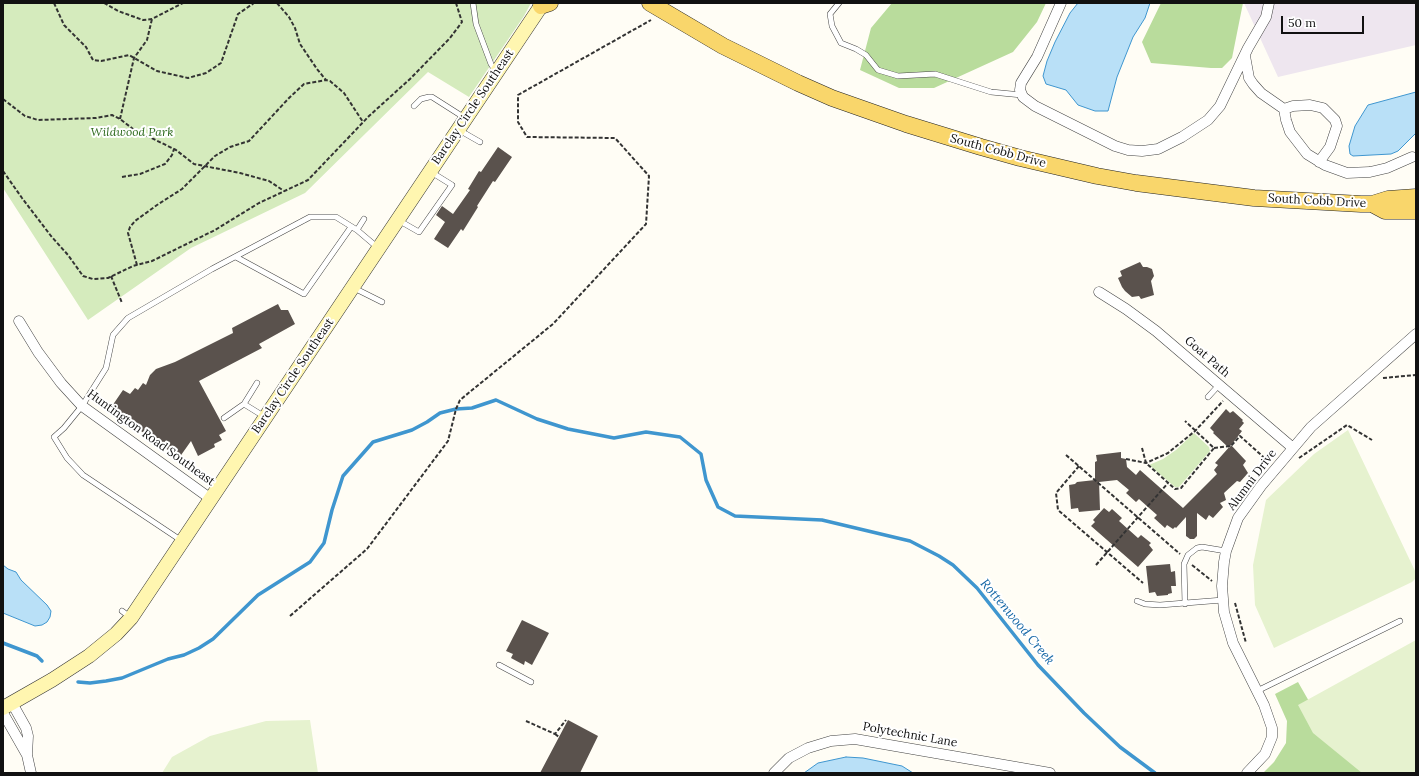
<!DOCTYPE html>
<style>
body{margin:0}
#map{position:relative;width:1419px;height:776px;overflow:hidden;background:#fffdf5;font-family:Lora,serif}
canvas{display:block}
.frame{position:absolute;inset:0;border:4px solid #111;pointer-events:none}
.scale{position:absolute;left:1281px;top:16px;width:83px;height:18px;box-sizing:border-box;border:2px solid #111;border-top:0;padding-left:5px;font-size:12px;line-height:14px;white-space:nowrap;color:#111;-webkit-text-stroke:3px #fff;paint-order:stroke}
</style>
<div id="map">
<canvas width="1419" height="776"></canvas>
<div class="frame"></div>
<div class="scale">50 m</div>
</div>
<script>
const ctx = document.querySelector('canvas').getContext('2d');
ctx.lineJoin = 'round';
function fill(path, color) { ctx.fillStyle = color; ctx.fill(path, 'evenodd'); }
const shape = rows => new Path2D(rows.map(r => 'M' + r).join(''));
function trace(path, color, width, dash) { ctx.strokeStyle = color; ctx.lineWidth = width; ctx.lineCap = dash ? 'butt' : 'round'; ctx.setLineDash(dash || []); ctx.stroke(path); }
function drawText(font, color, halo, rows, align = 'center') {
  ctx.font = font + ' Lora,serif'; ctx.lineWidth = 4; ctx.setLineDash([]); ctx.textBaseline = 'middle'; ctx.strokeStyle = halo; ctx.fillStyle = color; for (const [text, x, y, turn = 0] of rows) {
    ctx.save(); ctx.translate(x, y); ctx.rotate((+turn || 0) * Math.PI / 180); ctx.textAlign = isNaN(turn) ? turn : align; if (halo) ctx.strokeText(text, 0, 0); ctx.fillText(text, 0, 0); ctx.restore();
  }
}
fill(shape([
 [1244,3,1416,3,1416,45,1278,77]
]), '#eee6ef');
fill(shape([
 [3,3,531,3,524,16,469,97,428,72,305,193,191,248,88,320,3,188],
 [1194,433,1209,447,1210,451,1179,487,1175,487,1149,465,1163,459,1176,450]
]), '#d5ebbd');
fill(shape([
 [892,3,1046,3,1037,22,1013,52,934,88,899,88,860,70,871,28],
 [1161,3,1243,3,1232,58,1222,68,1211,68,1151,63,1142,42],
 [1298,682,1310,703,1395,773,1263,773,1274,762,1286,743,1287,721,1275,694]
]), '#b9dc9c');
fill(shape([
 [1348,430,1416,573,1416,578,1412,582,1274,648,1255,605,1253,565,1266,500,1314,454],
 [1416,640,1416,773,1362,773,1313,733,1298,705],
 [310,720,318,773,162,773,172,757,210,736,266,721]
]), '#e6f2cf');
const water = shape([
 [1078,3,1150,3,1145,18,1133,37,1117,77,1108,111,1095,111,1078,105,1066,90,1046,84,1043,76,1047,61,1055,42,1070,13,1078,3],
 [1416,92,1416,133,1398,151,1391,154,1353,156,1350,154,1349,146,1355,126,1368,105,1416,92],
 [3,565,8,569,16,572,21,580,47,605,51,611,50,617,47,622,42,625,35,626,3,613,3,565],
 [846,757,863,758,902,766,913,773,804,773,818,763,846,757]
]);
fill(water, '#b9e0f7');
trace(water, '#3f96cf', 1);
trace(shape([
 [3,643,37,656,42,661],
 [78,682,90,683,106,681,122,678,168,659,184,655,199,648,213,639,258,595,310,562,324,543,332,510,343,476,373,442,412,430,427,422,440,413,456,409,472,408,496,400,537,419,568,429,614,438,646,432,680,437,701,454,706,480,718,507,735,516,822,520,910,541,939,556,953,565,977,588,1038,665,1084,713,1120,747,1155,773]
]), '#3f96cf', 3.5);
fill(shape([
 [498,147,512,157,495,182,493,181,477,206,478,207,463,231,461,229,448,248,434,239,445,222,436,215,442,206,453,214,470,190,468,189,479,171,481,172],
 [1140,262,1143,267,1147,267,1152,269,1154,276,1151,281,1154,295,1141,299,1139,296,1132,297,1125,291,1122,287,1118,278,1122,276,1120,271],
 [278,304,281,310,288,310,295,324,259,344,262,348,199,381,226,431,219,435,222,440,214,444,215,447,198,456,191,441,179,458,110,409,123,390,130,394,135,388,138,390,143,383,146,385,150,375,156,369,175,362,233,333,232,328],
 [1226,409,1230,413,1233,411,1243,420,1242,421,1244,423,1239,429,1242,431,1229,448,1213,433,1214,432,1210,428],
 [1231,445,1246,461,1243,465,1248,473,1240,482,1237,481,1224,493,1226,500,1220,503,1223,507,1213,518,1209,515,1206,520,1197,513,1197,536,1194,539,1190,539,1186,536,1186,517,1176,528,1175,527,1173,529,1167,525,1165,528,1154,518,1157,515,1139,499,1136,502,1126,493,1129,490,1117,480,1099,482,1100,510,1079,512,1078,508,1071,509,1069,485,1075,484,1077,482,1095,480,1095,462,1097,461,1096,455,1121,452,1121,458,1126,459,1127,467,1136,475,1140,470,1183,508,1217,474,1214,470,1218,465,1215,463],
 [1104,508,1109,512,1112,509,1122,518,1119,521,1138,538,1141,535,1151,543,1149,545,1153,550,1138,567,1091,526,1095,522,1093,520],
 [1170,564,1171,572,1175,571,1176,586,1171,586,1172,593,1168,594,1168,595,1157,596,1155,592,1149,593,1146,566],
 [522,620,549,633,532,665,525,661,524,665,511,658,513,654,506,651],
 [568,720,598,736,580,773,540,773]
]), '#5a524d');
const lane = shape([
 [473,3,476,24,491,64,496,72],
 [839,3,830,14,832,26,841,43,856,49,866,55,878,70,898,76,935,74,991,92,1022,95],
 [414,106,421,99,429,97,432,97,465,118],
 [459,130,480,142],
 [398,220,419,232,452,185,431,172],
 [357,230,364,219],
 [236,257,304,294,351,227],
 [354,288,382,302],
 [257,383,244,404,265,417],
 [1208,397,1219,385],
 [224,418,244,404],
 [182,541,83,475,67,458,54,437,64,428,82,406,106,368,113,335,128,318,212,269,310,217,336,217,357,230,377,247],
 [1137,601,1145,604,1160,605,1223,600],
 [1185,604,1184,564,1188,555,1197,548,1202,547,1226,551],
 [122,611,130,617],
 [499,665,531,682],
 [1257,691,1400,621]
]);
const street = shape([
 [1061,3,1037,57,1021,83,1020,90,1023,97,1035,106,1115,146,1128,150,1142,151,1158,149,1182,137,1208,120,1220,106,1248,48,1266,17,1269,3],
 [1245,56,1249,78,1253,84,1261,93,1284,109,1293,106,1310,105,1323,108,1335,120,1337,126,1330,147,1319,162],
 [1284,109,1286,120,1290,132,1307,154,1325,165,1347,173,1370,172,1387,168,1412,157],
 [1099,292,1126,309,1156,331,1293,448],
 [19,321,38,352,61,383,82,406,211,499],
 [12,703,26,728,28,736,27,755,31,773],
 [3,713,27,755],
 [774,773,789,758,808,748,831,741,855,739,1050,773],
 [1247,773,1265,754,1272,737,1272,728,1264,705,1233,643,1224,612,1222,586,1224,562,1226,551,1238,518,1261,486,1311,427,1416,334]
]);
const secondary = shape([
 [3,708,52,680,89,656,116,634,131,618,543,3]
]);
const primary = shape([
 [650,3,723,46,798,83,832,98,906,124,981,147,1020,158,1097,176,1136,183,1254,198,1361,204,1372,204,1388,199,1416,197],
 [541,6,550,3],
 [1372,204,1385,211,1416,211]
]);
trace(lane, '#444', 6);
trace(street, '#444', 11);
trace(secondary, '#333', 15);
trace(primary, '#222', 17);
trace(shape([
 [54,3,64,25,86,47,93,60,101,61,129,55,157,71,188,78,206,73,221,63,238,14,254,3],
 [104,3,118,11,143,20,152,19,183,3],
 [277,3,289,17,295,28,300,44,317,69,326,80,330,81,344,93,363,122],
 [3,99,25,116,38,120,96,118,112,115,120,119,133,129,176,150,194,164,240,173,269,181,284,191],
 [120,119,134,58,147,40,152,19],
 [3,171,22,198,51,236,68,255,83,276,93,279,108,278,133,266,152,261,215,230,259,203,308,180,369,116,410,79,450,38,462,22,456,3],
 [122,177,140,174,165,164,172,155,174,149],
 [137,265,128,233,130,227,135,221,157,205,182,189,215,156,230,147,249,141,289,98,304,84,326,80],
 [111,276,122,303],
 [1383,378,1416,375],
 [1142,448,1146,463,1175,489,1181,488,1214,448,1185,421],
 [1214,448,1231,446,1240,436,1269,462],
 [1066,455,1180,554],
 [1299,458,1347,425,1372,440],
 [1126,459,1146,463,1168,453,1195,431,1223,401],
 [1079,466,1056,493,1058,510,1143,583],
 [1096,565,1168,483],
 [1192,565,1212,581],
 [1235,603,1246,643],
 [290,616,367,549,448,441,456,409,460,400,553,324,646,224,649,176,615,138,527,137,518,122,518,95,651,20],
 [526,721,555,734,566,720],
 [555,734,559,737]
]), '#333', 2, [4, 2]);
trace(lane, '#fff', 5);
trace(street, '#fff', 10);
trace(secondary, '#fff6b0', 14);
trace(primary, '#f9d66b', 16);
drawText('12px', '#111', '#fff', [
 ["Barclay Circle Southeast",473,107,-56],
 ["South Cobb Drive",998,151,15],
 ["South Cobb Drive",1317,201,3],
 ["Goat Path",1207,357,41],
 ["Barclay Circle Southeast",293,376,-56],
 ["Huntington Road Southeast",151,438,36],
 ["Alumni Drive",1252,480,-53],
 ["Polytechnic Lane",910,735,10]
]);
drawText('italic 12px', '#2f6b1f', '#fff', [
 ["Wildwood Park",132,133]
]);
drawText('italic 13px', '#1768a6', '#fff', [
 ["Rottenwood Creek",1017,622,50]
]);
</script>
